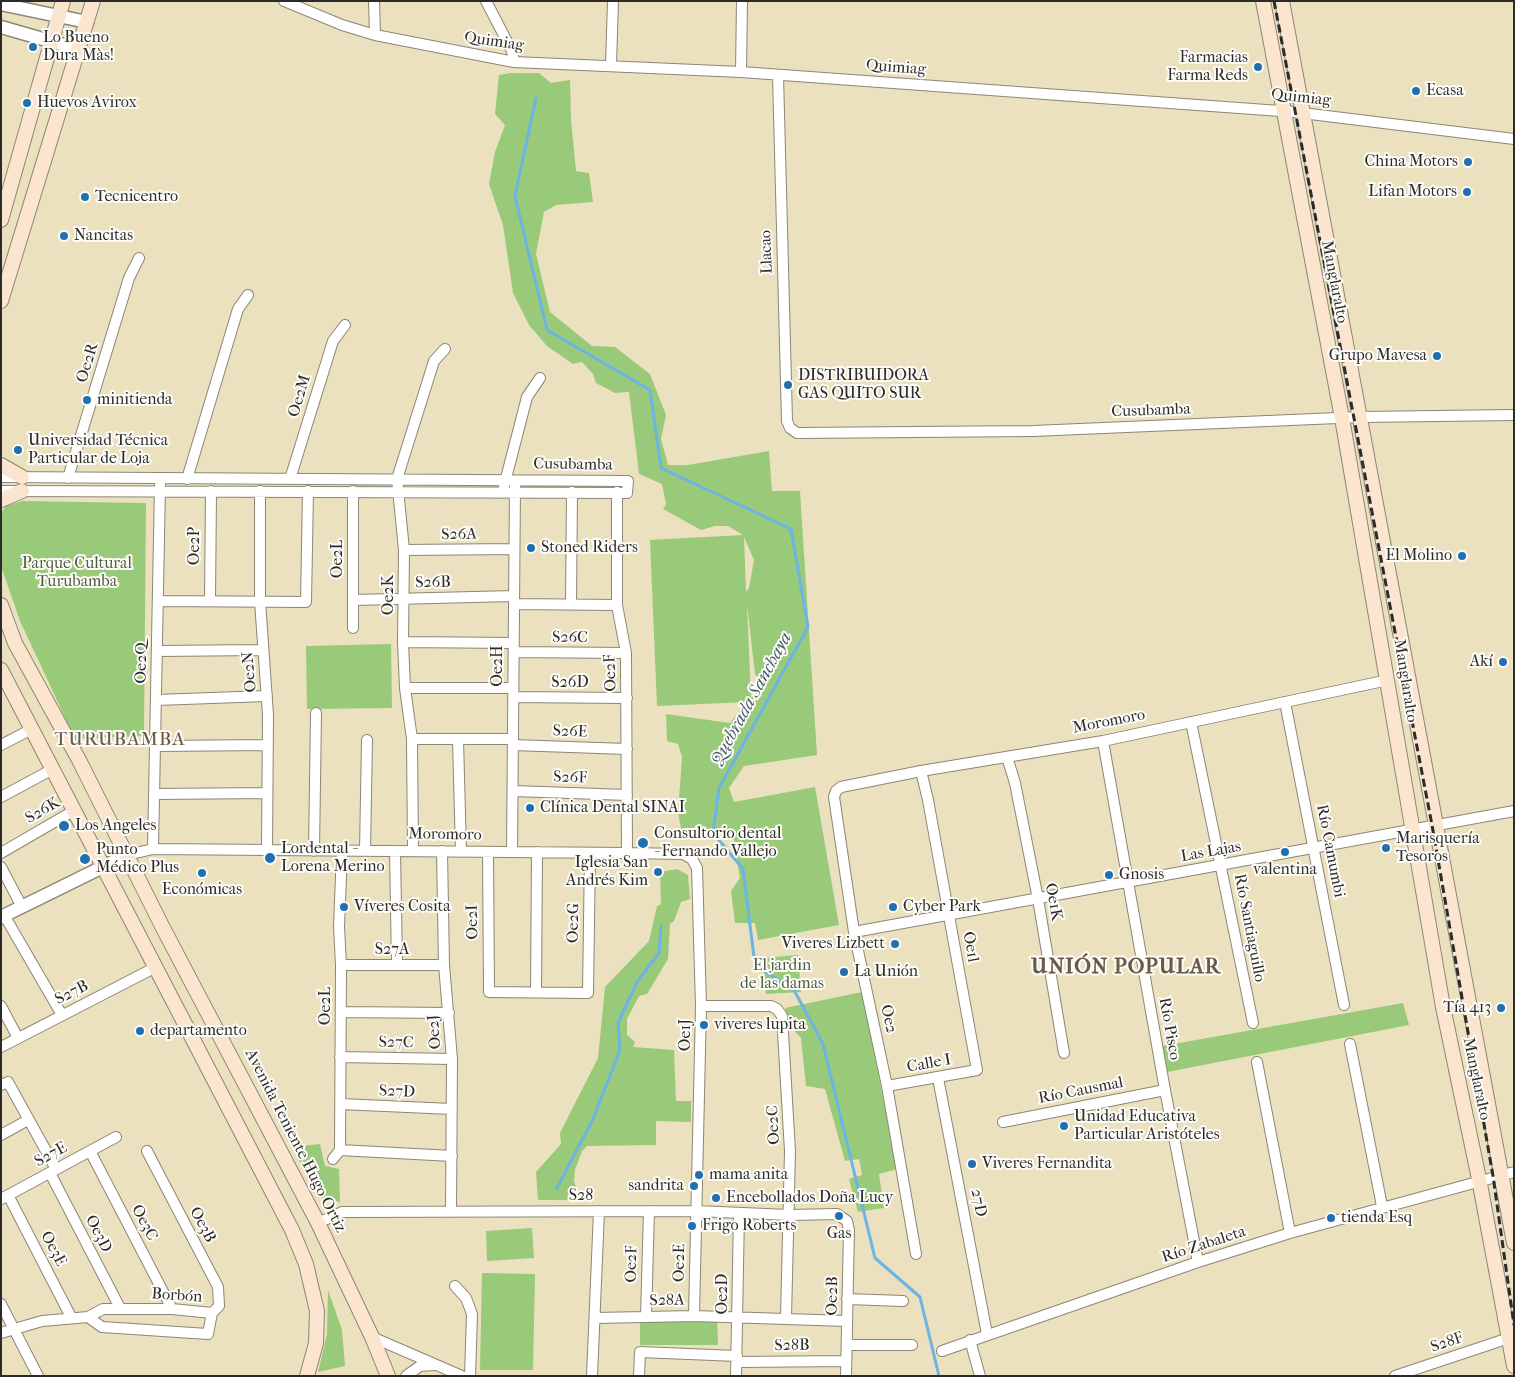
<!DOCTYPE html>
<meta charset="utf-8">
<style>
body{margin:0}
#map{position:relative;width:1515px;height:1377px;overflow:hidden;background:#ebe1bf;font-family:"IM FELL French Canon",serif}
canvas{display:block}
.frame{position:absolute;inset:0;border:2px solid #2b2b2b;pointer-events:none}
</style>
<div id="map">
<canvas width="1515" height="1377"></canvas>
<div class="frame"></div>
</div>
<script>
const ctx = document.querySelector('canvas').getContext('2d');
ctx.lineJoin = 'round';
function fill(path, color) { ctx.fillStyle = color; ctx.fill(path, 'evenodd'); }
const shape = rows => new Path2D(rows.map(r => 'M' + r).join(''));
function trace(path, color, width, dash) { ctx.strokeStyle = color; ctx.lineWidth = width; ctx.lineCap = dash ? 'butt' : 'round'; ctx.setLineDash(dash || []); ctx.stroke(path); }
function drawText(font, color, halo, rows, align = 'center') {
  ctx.font = font + ' "IM FELL French Canon",serif'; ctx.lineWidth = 4; ctx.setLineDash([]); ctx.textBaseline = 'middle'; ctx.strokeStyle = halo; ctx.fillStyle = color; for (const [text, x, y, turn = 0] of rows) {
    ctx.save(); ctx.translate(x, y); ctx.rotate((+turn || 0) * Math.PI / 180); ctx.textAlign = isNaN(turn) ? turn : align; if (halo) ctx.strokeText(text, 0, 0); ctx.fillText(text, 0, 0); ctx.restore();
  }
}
fill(shape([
 [510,73,539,73,551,83,570,80,571,119,576,171,589,173,593,202,556,205,544,212,536,254,550,312,592,346,615,347,650,374,666,415,661,439,668,465,688,465,769,451,772,491,800,491,817,755,744,766,729,788,734,802,815,787,839,925,758,940,755,923,735,923,731,891,740,878,734,840,728,835,723,833,707,838,683,839,678,813,682,757,678,744,667,741,666,714,730,723,747,702,657,706,650,540,743,535,728,526,715,526,701,530,663,509,666,504,662,484,639,474,629,392,615,393,596,383,593,374,582,362,573,364,547,346,529,325,513,293,503,225,489,184,495,152,505,125,495,114,499,75],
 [744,537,754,560,749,588,746,592],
 [747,604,755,674,763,683,751,698],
 [22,501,146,503,144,736,75,739,20,621,1,566,1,513,6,506],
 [391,644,392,708,307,709,306,646],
 [677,869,688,875,690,899,681,902,674,921,670,924,668,959,647,994,639,996,627,1019,627,1035,635,1042,633,1047,674,1050,676,1101,691,1101,691,1122,656,1121,656,1145,587,1146,582,1151,575,1170,574,1181,578,1192,576,1200,538,1200,536,1172,561,1144,560,1133,598,1058,605,987,649,941,657,906,661,904,660,872],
 [798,955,801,992,766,994,763,958],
 [862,992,897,1169,879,1174,884,1208,858,1212,849,1179,862,1175,859,1159,845,1161,825,1089,806,1086,801,1038,791,1027,785,1008],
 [1403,1003,1409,1025,1162,1073,1157,1047],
 [320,1144,325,1166,339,1169,340,1202,318,1197,292,1147],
 [532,1228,534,1258,487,1261,486,1231],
 [482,1273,535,1274,533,1370,480,1370],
 [328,1290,342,1330,345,1366,318,1372,327,1334],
 [717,1319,718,1345,640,1345,640,1320]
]), '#99ca79');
trace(shape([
 [536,98,515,196,547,330,650,390,661,468,791,529,808,627,719,788,713,833,743,869,755,965,794,990,823,1044,875,1258,920,1297,939,1376],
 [557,1188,593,1119,620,1050,618,1023,637,982,659,953,661,926]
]), '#6bb4e3', 3);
const minor = shape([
 [284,1,342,25,375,35,514,62,741,72,1294,112,1514,139],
 [374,1,375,35],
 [486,1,512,51,514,62],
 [611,65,613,1],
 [741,72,742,1],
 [778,75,787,421,790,428,797,433,1033,431,1361,417,1514,415],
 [1,477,628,481,627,493,1,491],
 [68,478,129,278,139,258],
 [187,479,238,309,248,295],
 [290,479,333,341,345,325],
 [504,486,527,397,540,378],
 [260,491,260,601,268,715,267,850],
 [617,492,617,605,626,653,627,853],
 [404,550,514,549],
 [210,600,211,491],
 [353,600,514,596],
 [158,601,306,602,308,491],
 [571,603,572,492],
 [514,604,617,605],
 [353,628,353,491],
 [403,642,514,643],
 [157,651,263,650],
 [514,652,626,653],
 [405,688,513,688],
 [513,697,627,698],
 [156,700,267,696],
 [1285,702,1344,1005],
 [1191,722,1253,1023],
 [412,739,513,739],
 [458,739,461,852],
 [1103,741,1165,1090,1198,1262],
 [1,745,32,729],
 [513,745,627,749],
 [155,746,268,745],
 [1007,757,1015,783,1038,899,1064,1053],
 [513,791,627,795],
 [154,794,267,793],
 [1,797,53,769],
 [153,849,160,485],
 [314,851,316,713],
 [365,851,367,740],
 [395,851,397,965],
 [413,851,412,739,405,688,403,642,404,550,397,479,434,361,445,349],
 [442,851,444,965,452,1059,451,1211],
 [488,852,489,992,588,993,590,853],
 [512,852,515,485],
 [1,853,75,810],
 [127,855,153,849,627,853,683,854,692,859,697,868,701,1006,694,1316],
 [1,867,22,907],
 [4,915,62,1015],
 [854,932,1514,811],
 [341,965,444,965],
 [536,992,537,852],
 [1,1006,18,1038],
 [701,1006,771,1006,777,1009,782,1016,790,1151,786,1318],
 [341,1012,449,1013],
 [1350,1044,1382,1206],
 [1,1047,156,967],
 [340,1057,452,1059],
 [1257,1062,1290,1233],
 [938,1078,987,1334],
 [1,1085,8,1082,56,1169],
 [887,1086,977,1070,928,800,921,771],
 [340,1104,452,1109],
 [1003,1122,1165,1090],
 [1,1135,28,1120],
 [340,1150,452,1156],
 [90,1151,172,1309],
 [147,1151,218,1287,219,1306,212,1313],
 [333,1159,340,1150,341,965,339,927,342,851],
 [50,1173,120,1308],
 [8,1195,71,1317],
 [1,1199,116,1137],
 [318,1223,342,1212,696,1211,789,1215,837,1214,847,1221,849,1230,846,1376],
 [916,1254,887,1086,854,932,834,797,836,791,841,787,921,771,1103,741,1388,680],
 [455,1286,466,1298,472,1314,470,1376],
 [847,1299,903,1301],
 [1,1304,38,1376],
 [88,1317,102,1327,208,1334,212,1313],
 [646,1317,649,1211],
 [595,1318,694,1316,847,1321],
 [1,1333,42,1321,88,1317,103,1309,172,1309,212,1313],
 [372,1337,462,1376],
 [970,1340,980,1376],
 [847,1345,912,1345],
 [942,1351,1198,1262,1290,1233,1514,1172],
 [737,1362,846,1361],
 [406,1376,420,1366,434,1365],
 [592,1376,599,1211],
 [639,1376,640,1352,737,1356],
 [736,1376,739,1213],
 [1395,1376,1509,1338]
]);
const tertiary = shape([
 [1,4,87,22],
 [1,27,78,49],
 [1,917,127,855]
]);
const secondary = shape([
 [1263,1,1342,418,1443,1007,1479,1179,1514,1366],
 [1282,1,1514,1243],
 [1,220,63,1],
 [1,301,93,1],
 [1,465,22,477],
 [1,500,22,491],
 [1,605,15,643,79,760,162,926,318,1223,372,1337,388,1376],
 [1,670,292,1230,306,1264,317,1311,316,1343,307,1376]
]);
trace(minor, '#8b8675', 12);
trace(tertiary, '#8b8675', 15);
trace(secondary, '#8b8675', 16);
trace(minor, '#fff', 10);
trace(tertiary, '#fff', 12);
trace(secondary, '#fbe5cf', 14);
trace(shape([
 [1274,1,1432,825,1493,1176,1514,1325]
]), '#2b2b2b', 3, [8, 4]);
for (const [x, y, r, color] of [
 [33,47,5,"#1f6fb2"],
 [1258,67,5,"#1f6fb2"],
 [1416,91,5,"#1f6fb2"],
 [27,103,5,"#1f6fb2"],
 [1468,162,5,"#1f6fb2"],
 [1467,192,5,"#1f6fb2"],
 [85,197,5,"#1f6fb2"],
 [64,236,5,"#1f6fb2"],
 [1437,356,5,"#1f6fb2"],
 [788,385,5,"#1f6fb2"],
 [87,400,5,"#1f6fb2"],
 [18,450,5,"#1f6fb2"],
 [531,548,5,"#1f6fb2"],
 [1462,556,5,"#1f6fb2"],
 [1503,662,5,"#1f6fb2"],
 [530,808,5,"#1f6fb2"],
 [64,826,6,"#1f6fb2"],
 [643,843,6,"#1f6fb2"],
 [1386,848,5,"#1f6fb2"],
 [1285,852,5,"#1f6fb2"],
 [270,858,6,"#1f6fb2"],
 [85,859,6,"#1f6fb2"],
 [658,872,5,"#1f6fb2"],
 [202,873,5,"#1f6fb2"],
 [1109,875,5,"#1f6fb2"],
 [344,907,5,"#1f6fb2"],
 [893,907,5,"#1f6fb2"],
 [895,944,5,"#1f6fb2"],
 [844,972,5,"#1f6fb2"],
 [1501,1008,5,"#1f6fb2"],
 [704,1025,5,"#1f6fb2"],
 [140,1031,5,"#1f6fb2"],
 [1064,1126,5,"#1f6fb2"],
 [972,1164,5,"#1f6fb2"],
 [699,1175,5,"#1f6fb2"],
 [694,1186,5,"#1f6fb2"],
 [716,1198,5,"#1f6fb2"],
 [839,1216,5,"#1f6fb2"],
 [1331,1218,5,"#1f6fb2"],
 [692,1226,5,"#1f6fb2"]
]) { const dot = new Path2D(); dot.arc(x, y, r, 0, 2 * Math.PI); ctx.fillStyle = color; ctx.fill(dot); trace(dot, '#fdfcf7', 2); }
drawText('16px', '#2b2b2b', '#fdfcf7', [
 ["Lo Bueno",43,38],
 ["Dura Màs!",43,56],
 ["Farmacias",1248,58,"right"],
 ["Farma Reds",1248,76,"right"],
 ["Ecasa",1426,91],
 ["Huevos Avirox",37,103],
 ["China Motors",1458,162,"right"],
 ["Lifan Motors",1457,192,"right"],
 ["Tecnicentro",95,197],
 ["Nancitas",74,236],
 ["Grupo Mavesa",1427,356,"right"],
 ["DISTRIBUIDORA",798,376],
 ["GAS QUITO SUR",798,394],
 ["minitienda",97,400],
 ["Universidad Técnica",28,441],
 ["Particular de Loja",28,459],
 ["Stoned Riders",541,548],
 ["El Molino",1452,556,"right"],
 ["Akí",1493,662,"right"],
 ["Clínica Dental SINAI",540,808],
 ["Los Angeles",75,826],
 ["Consultorio dental",654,834],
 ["- Fernando Vallejo",654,852],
 ["Marisquería",1396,839],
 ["Tesoros",1396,857],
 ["Lordental -",281,849],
 ["Lorena Merino",281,867],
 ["Punto",96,850],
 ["Médico Plus",96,868],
 ["Iglesia San",648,863,"right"],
 ["Andrés Kim",648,881,"right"],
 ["valentina",1285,870,"center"],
 ["Gnosis",1119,875],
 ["Económicas",202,890,"center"],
 ["Víveres Cosita",354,907],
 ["Cyber Park",903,907],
 ["Viveres Lizbett",885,944,"right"],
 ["La Unión",854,972],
 ["Tía 413",1491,1008,"right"],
 ["viveres lupita",714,1025],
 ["departamento",150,1031],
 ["Unidad Educativa",1074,1117],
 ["Particular Aristóteles",1074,1135],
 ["Viveres Fernandita",982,1164],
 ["mama anita",709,1175],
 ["sandrita",684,1186,"right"],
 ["Encebollados Doña Lucy",726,1198],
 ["tienda Esq",1341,1218],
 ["Frigo Roberts",702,1226],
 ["Gas",839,1234,"center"]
], 'left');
drawText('16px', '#2b2b2b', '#fdfcf7', [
 ["Quimiag",494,42,8],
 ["Quimiag",896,68,4],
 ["Quimiag",1301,98,6],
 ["Llacao",767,252,-92],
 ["Manglaralto",1334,282,79],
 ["Oe2R",88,363,-73],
 ["Oe2M",300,396,-73],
 ["Cusubamba",1151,411,-2],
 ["Cusubamba",573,465,1],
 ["S26A",459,535,-1],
 ["Oe2P",195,546,-90],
 ["Oe2L",338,559,-90],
 ["S26B",433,583,-1],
 ["Oe2K",389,595,-90],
 ["S26C",570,638,1],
 ["Oe2Q",142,663,-89],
 ["Oe2H",498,666,-90],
 ["Oe2N",250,672,-95],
 ["Oe2F",611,673,-92],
 ["Manglaralto",1405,681,81],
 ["S26D",570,683],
 ["Moromoro",1109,722,-11],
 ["S26E",570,732,2],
 ["S26F",570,778,2],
 ["S26K",43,811,-30],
 ["Moromoro",445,835,1],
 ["Río Camumbi",1330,851,79],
 ["Las Lajas",1211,852,-10],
 ["Oe1K",1053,902,80],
 ["Oe2I",473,922,-91],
 ["Oe2G",574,923,-89],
 ["Río Santiaguillo",1249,928,79],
 ["Oe1l",970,947,80],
 ["S27A",392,950],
 ["S27B",72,993,-27],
 ["Oe2L",326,1006,-90],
 ["Oe2",888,1019,78],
 ["Río Pisco",1169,1029,80],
 ["Oe2J",435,1032,-94],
 ["Oe1J",686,1035,-90],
 ["S27C",396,1043,1],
 ["Calle I",929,1064,-10],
 ["Manglaralto",1476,1079,78],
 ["Río Causmal",1081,1091,-11],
 ["S27D",397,1092,2],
 ["Oe2C",774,1125,-93],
 ["Avenida Teniente Hugo Ortiz",295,1141,63],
 ["S27E",51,1155,-29],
 ["S28",581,1196],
 ["27D",978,1203,79],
 ["Oe3C",144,1223,62],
 ["Oe3B",202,1225,62],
 ["Oe3D",98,1234,63],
 ["Río Zabaleta",1204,1245,-18],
 ["Oe3E",53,1249,62],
 ["Oe2E",680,1263,-89],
 ["Oe2F",632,1264,-89],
 ["Oe2D",723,1294,-90],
 ["Borbón",177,1296,4],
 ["Oe2B",833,1296,-89],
 ["S28A",667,1301,-1],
 ["S28F",1447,1343,-18],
 ["S28B",792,1346,-1]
]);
drawText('16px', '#4c5b42', '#fdfcf7', [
 ["Parque Cultural",77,564],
 ["Turubamba",77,582],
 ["El jardin",782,966],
 ["de las damas",782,984]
]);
drawText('italic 18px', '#415b6b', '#fdfcf7', [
 ["Quebrada Sanchaya",752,699,-61]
]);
ctx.letterSpacing = '1px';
drawText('19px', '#6a5a49', '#fdfcf7', [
 ["TURUBAMBA",120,740]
]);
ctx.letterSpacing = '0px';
ctx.letterSpacing = '1px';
drawText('bold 21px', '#6a5a49', '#fdfcf7', [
 ["UNIÓN POPULAR",1126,968]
]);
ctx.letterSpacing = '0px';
</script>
